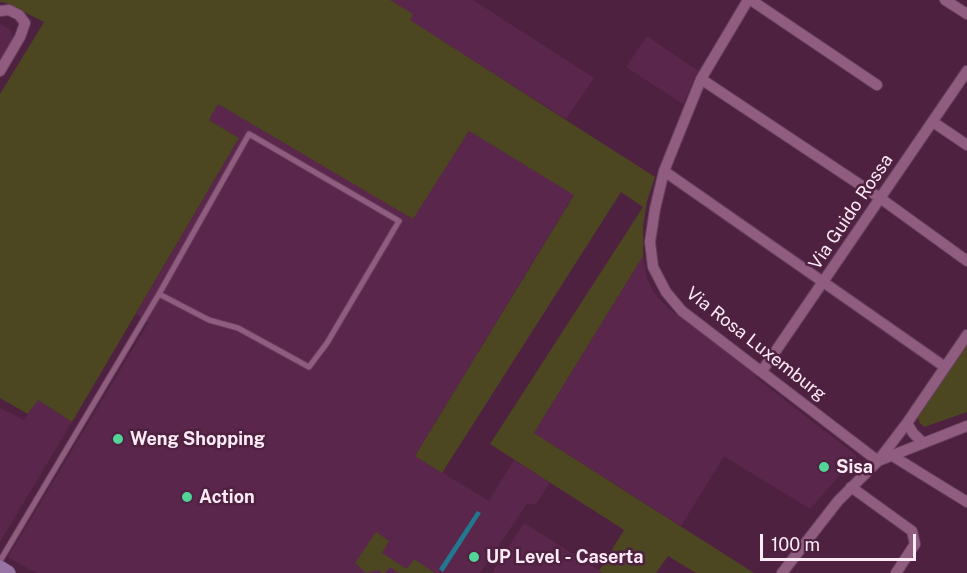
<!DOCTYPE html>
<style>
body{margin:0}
#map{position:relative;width:967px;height:573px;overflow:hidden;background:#4f2141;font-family:"Public Sans",sans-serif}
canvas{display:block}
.scale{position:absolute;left:760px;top:534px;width:156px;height:27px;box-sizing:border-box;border:3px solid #fceaf5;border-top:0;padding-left:8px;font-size:18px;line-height:21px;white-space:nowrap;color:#fceaf5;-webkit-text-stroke:4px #4f2141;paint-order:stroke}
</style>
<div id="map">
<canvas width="967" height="573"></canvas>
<div class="scale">100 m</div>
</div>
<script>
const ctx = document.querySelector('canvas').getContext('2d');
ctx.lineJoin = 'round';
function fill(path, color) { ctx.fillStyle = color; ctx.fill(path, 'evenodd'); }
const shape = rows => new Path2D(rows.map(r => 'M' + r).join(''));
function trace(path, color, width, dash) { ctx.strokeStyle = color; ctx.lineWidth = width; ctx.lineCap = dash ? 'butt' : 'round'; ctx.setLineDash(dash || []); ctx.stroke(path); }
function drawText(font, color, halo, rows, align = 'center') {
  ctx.font = font + ' "Public Sans",sans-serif'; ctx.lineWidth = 5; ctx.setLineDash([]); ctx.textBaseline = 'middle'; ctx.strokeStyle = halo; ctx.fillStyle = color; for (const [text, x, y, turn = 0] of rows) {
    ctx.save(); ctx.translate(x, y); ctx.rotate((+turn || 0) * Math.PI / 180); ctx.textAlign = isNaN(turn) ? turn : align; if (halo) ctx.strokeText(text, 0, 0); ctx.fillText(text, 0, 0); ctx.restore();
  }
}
fill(shape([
 [390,0,473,0,594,78,566,119,409,20],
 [0,24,10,29,13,38,0,60],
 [647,36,698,71,683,104,626,67],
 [218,104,413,218,469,131,574,194,415,456,489,501,514,460,550,482,536,504,527,504,480,573,37,573,8,557,149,322,136,314,239,138,209,120],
 [643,256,647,279,654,293,668,308,757,372,755,377,857,456,810,509,724,456,681,526,534,433],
 [38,400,72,422,0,542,0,408,24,420],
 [524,523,603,573,492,573]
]), '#5b264c');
fill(shape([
 [0,0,390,0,413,14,410,20,655,177,647,201,643,226,643,256,534,433,754,573,696,573,668,556,656,573,603,573,599,571,624,530,490,444,643,207,621,192,442,473,415,456,574,195,469,131,413,219,218,104,209,120,239,138,72,422,38,400,28,414,0,398,0,94,44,22,4,2,0,2],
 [967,335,967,412,924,427,920,423,915,411],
 [376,532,389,541,382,553,407,569,414,559,435,573,399,573,390,567,385,573,381,573,380,570,366,573,355,563]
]), '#4c4621');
fill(shape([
 [477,511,481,513,443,572,439,569]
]), '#22788f');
const lane = shape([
 [0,561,159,294,249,134,399,221,327,343,309,367,238,328,209,320,159,294]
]);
const street = shape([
 [748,0,701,79,664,171,655,209,650,242,653,267,666,292,682,311,878,461,907,423,967,335],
 [751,0,877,85],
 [945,0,967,14],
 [0,11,9,10,19,15,25,23,20,37,0,71],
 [701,79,880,198,967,261],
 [933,122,967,145],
 [664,171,945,367],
 [762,371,967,71],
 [907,423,913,433,922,442],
 [891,455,967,502],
 [851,487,912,531,915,544,896,573],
 [782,573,838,501,878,461,967,426]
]);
const secondary = shape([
 [0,568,8,573]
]);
trace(lane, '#67415d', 7);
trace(street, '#67415d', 12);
trace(secondary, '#67415d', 16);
trace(lane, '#905c7f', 5);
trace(street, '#905c7f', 10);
trace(secondary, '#9774a3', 15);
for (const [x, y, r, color] of [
 [118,439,6,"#52d397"],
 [824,467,6,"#52d397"],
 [187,497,6,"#52d397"],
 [474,557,6,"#52d397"]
]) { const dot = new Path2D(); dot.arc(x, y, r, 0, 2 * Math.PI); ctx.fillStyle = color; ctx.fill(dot); trace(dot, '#4f2141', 2); }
drawText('18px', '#fceaf5', '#4f2141', [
 ["Via Guido Rossa",851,212,-56],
 ["Via Rosa Luxemburg",756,344,38]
]);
drawText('bold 18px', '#fceaf5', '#4f2141', [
 ["Weng Shopping",130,439],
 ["Sisa",836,467],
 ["Action",199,497],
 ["UP Level - Caserta",486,557]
], 'left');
</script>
